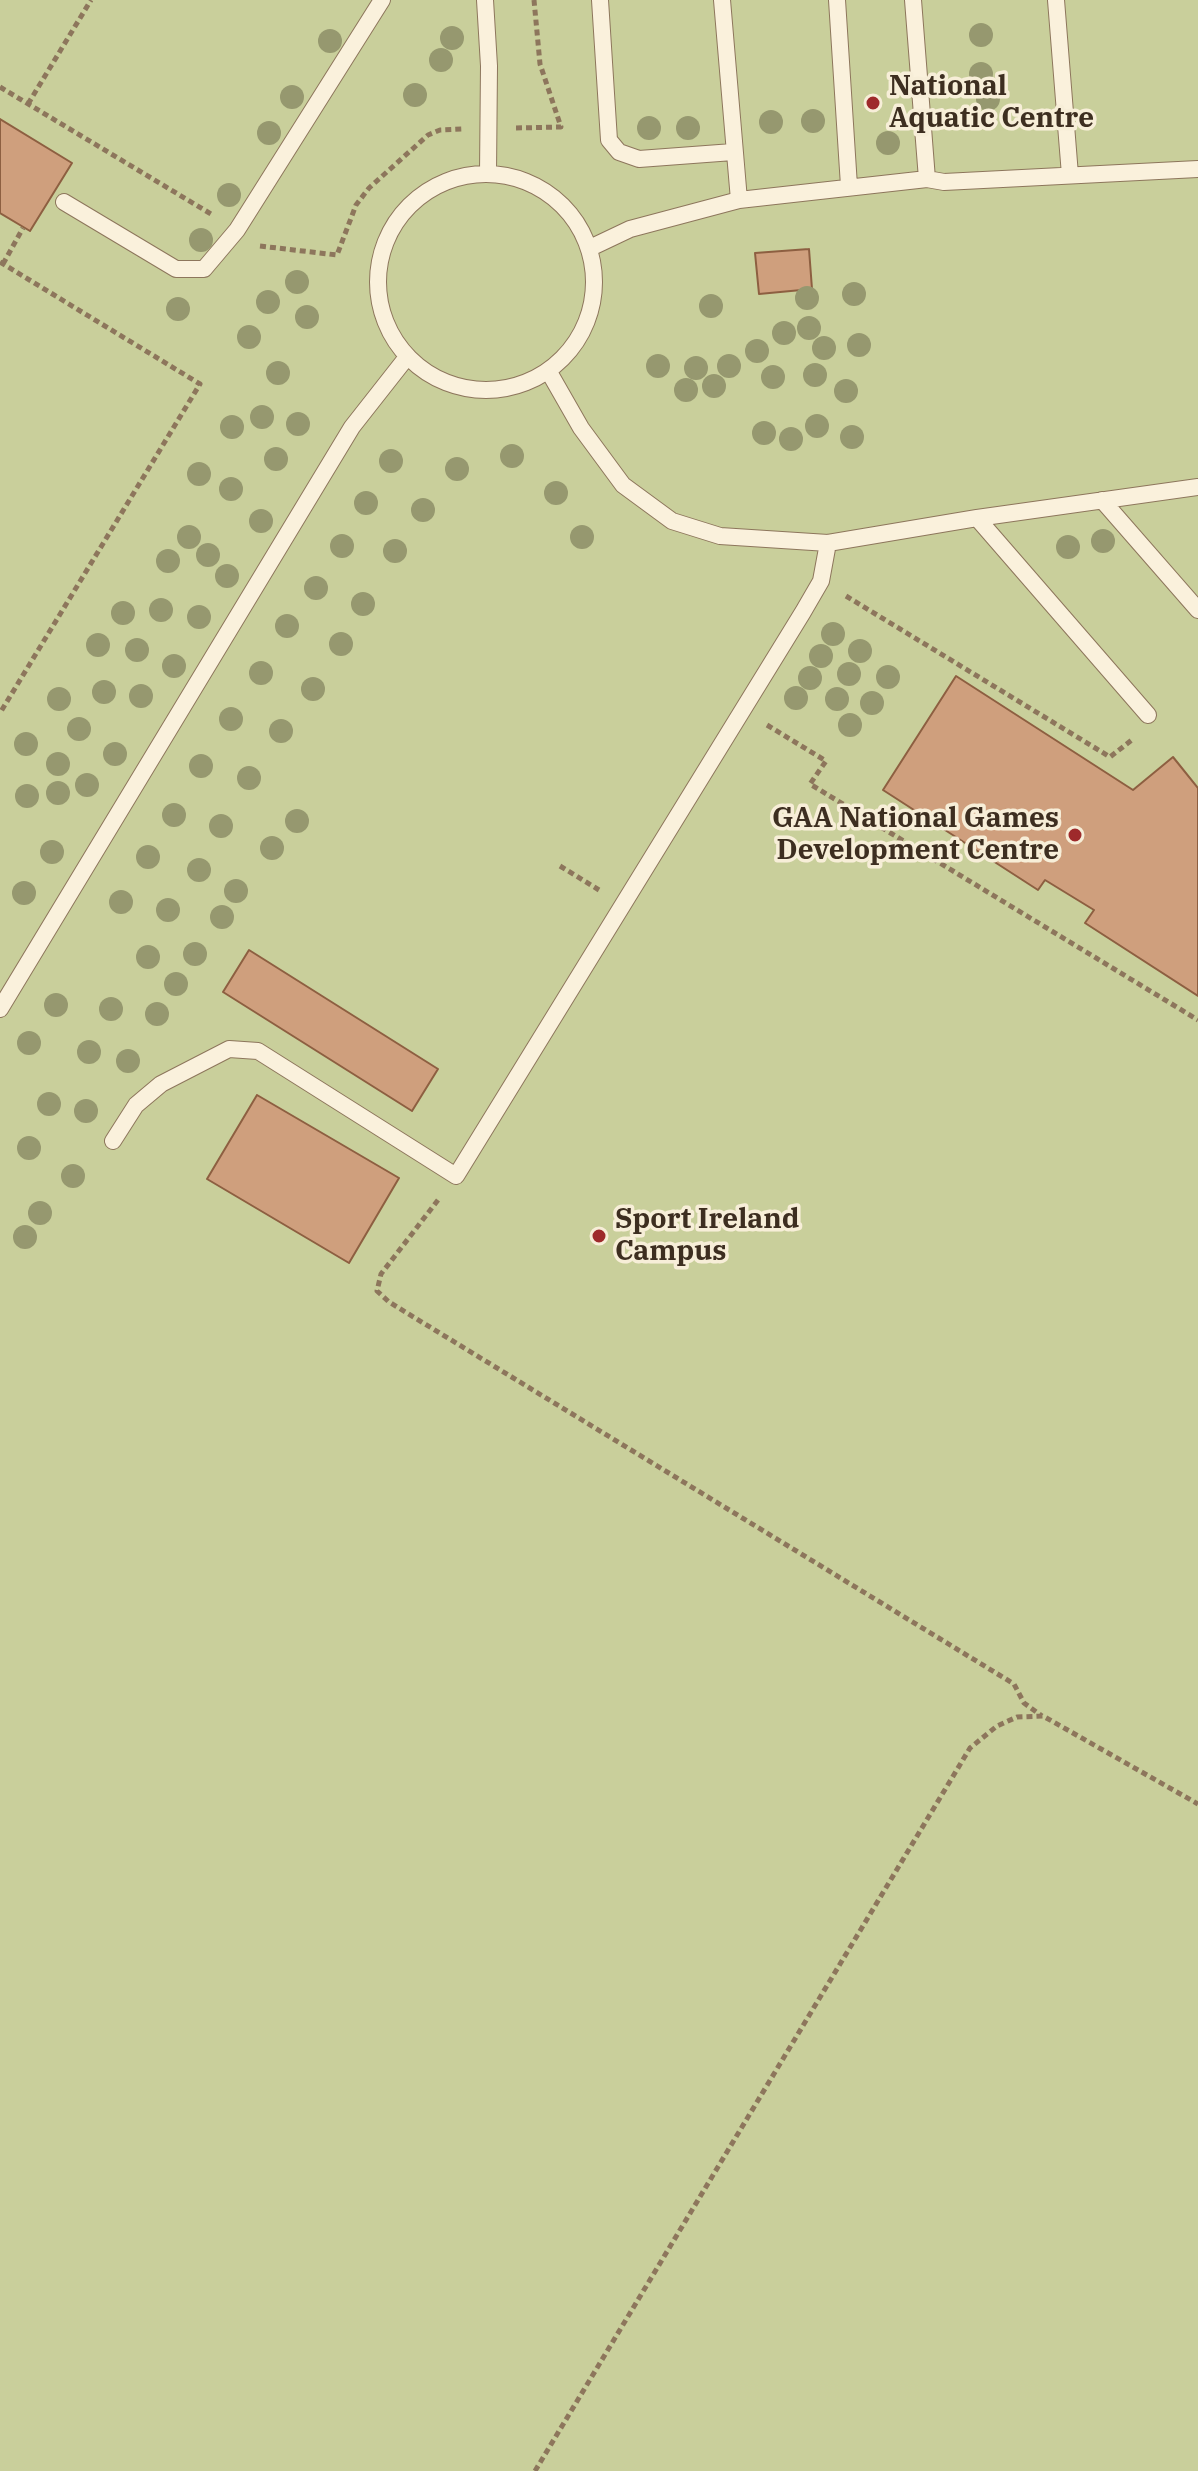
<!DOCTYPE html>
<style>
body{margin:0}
canvas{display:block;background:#f0e4c8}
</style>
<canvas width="1198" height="2471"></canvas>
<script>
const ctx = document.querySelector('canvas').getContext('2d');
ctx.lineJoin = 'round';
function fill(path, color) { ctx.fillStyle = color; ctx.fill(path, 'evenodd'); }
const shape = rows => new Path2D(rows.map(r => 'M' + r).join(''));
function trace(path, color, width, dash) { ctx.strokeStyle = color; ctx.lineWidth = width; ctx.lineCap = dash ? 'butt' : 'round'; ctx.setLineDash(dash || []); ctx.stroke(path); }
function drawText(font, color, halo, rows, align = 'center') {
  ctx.font = font + ' "IBM Plex Serif",serif'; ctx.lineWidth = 7; ctx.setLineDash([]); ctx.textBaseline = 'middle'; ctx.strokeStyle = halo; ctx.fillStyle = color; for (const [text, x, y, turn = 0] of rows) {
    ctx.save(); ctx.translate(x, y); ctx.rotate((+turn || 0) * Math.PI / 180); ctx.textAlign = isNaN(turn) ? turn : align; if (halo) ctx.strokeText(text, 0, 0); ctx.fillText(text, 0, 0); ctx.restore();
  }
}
fill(shape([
 [0,0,1198,0,1198,2471,0,2471]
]), '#c9cf9b');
const building = shape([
 [0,119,72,163,30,231,0,213,0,119],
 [809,249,812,289,759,294,755,253,809,249],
 [956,676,1133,790,1173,757,1198,788,1198,996,1085,923,1094,910,1045,880,1038,890,883,790,956,676],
 [249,950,438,1069,412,1111,223,992,249,950],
 [257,1095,399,1178,349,1263,207,1179,257,1095]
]);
fill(building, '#cf9f7d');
trace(building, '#8d5f41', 2);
const lane = shape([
 [485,0,489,66,488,173],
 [600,0,609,140,619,152,639,159,733,152],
 [722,0,739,200],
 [837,0,849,186],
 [913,0,927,179],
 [1056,0,1070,175],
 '378 282a108 108 0 1 1 216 0a108 108 0 1 1-216 0Z',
 [64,202,176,269,204,269,237,230,382,0],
 [590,248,630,229,739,200,927,179,944,182,1198,169],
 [549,372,581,428,623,485,672,521,720,536,828,543,977,518,1198,487],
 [1102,500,1198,610],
 [977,518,1148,715],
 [0,1009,352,427,407,357],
 [113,1141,136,1105,161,1084,229,1049,258,1051,456,1176,803,612,821,581,828,543]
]);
trace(lane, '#8d765c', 18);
trace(shape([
 [0,87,211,214],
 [28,104,91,0],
 [516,128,561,127,540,64,534,0],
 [260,246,337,255,356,205,369,188,428,135,440,130,462,129],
 [0,262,200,384,0,713],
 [3,264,23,228],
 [846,596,1110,757,1133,739],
 [767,725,826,761,810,784,1198,1020],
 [560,866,599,890],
 [438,1200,381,1274,377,1291,389,1302,1014,1684,1024,1703,1042,1716],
 [535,2471,970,1748,997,1726,1017,1717,1043,1716,1198,1804]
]), '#8d765c', 5, [6, 4]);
trace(lane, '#faf1dc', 16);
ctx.fillStyle = '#96986f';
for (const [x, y] of [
 [981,35],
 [452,38],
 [330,41],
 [441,60],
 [981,74],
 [415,95],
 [292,97],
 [988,99],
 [813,121],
 [771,122],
 [649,128],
 [688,128],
 [269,133],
 [888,143],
 [229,195],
 [201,240],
 [297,282],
 [854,294],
 [807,298],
 [268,302],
 [711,306],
 [178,309],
 [307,317],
 [809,328],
 [784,333],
 [249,337],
 [859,345],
 [824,348],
 [757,351],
 [658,366],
 [729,366],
 [696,368],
 [278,373],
 [815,375],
 [773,377],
 [714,386],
 [686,390],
 [846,391],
 [262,417],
 [298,424],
 [817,426],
 [232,427],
 [764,433],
 [852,437],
 [791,439],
 [512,456],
 [276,459],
 [391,461],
 [457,469],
 [199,474],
 [231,489],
 [556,493],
 [366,503],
 [423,510],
 [261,521],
 [189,537],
 [582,537],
 [1103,541],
 [342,546],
 [1068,547],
 [395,551],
 [208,555],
 [168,561],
 [227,576],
 [316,588],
 [363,604],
 [161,610],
 [123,613],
 [199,617],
 [287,626],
 [833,634],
 [341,644],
 [98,645],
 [137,650],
 [860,651],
 [821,656],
 [174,666],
 [261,673],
 [849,674],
 [888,677],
 [810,678],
 [313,689],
 [104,692],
 [141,696],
 [796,698],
 [59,699],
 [837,699],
 [872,703],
 [231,719],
 [850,725],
 [79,729],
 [281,731],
 [26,744],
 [115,754],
 [58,764],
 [201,766],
 [249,778],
 [87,785],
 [58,793],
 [27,796],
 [174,815],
 [297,821],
 [221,826],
 [272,848],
 [52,852],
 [148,857],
 [199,870],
 [236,891],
 [24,893],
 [121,902],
 [168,910],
 [222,917],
 [195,954],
 [148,957],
 [176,984],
 [56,1005],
 [111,1009],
 [157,1014],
 [29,1043],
 [89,1052],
 [128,1061],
 [49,1104],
 [86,1111],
 [29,1148],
 [73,1176],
 [40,1213],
 [25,1237]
]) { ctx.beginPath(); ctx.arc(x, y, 12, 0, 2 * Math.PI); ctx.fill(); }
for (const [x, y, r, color] of [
 [873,103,8,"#9e2a2b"],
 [1075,835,8,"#9e2a2b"],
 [599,1236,8,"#9e2a2b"]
]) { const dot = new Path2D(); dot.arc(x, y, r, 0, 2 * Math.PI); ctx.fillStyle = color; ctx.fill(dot); trace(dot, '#f7eed8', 3); }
drawText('bold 28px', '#3d2e20', '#f7eed8', [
 ["National",889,87],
 ["Aquatic Centre",889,119],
 ["GAA National Games",1059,819,"right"],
 ["Development Centre",1059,851,"right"],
 ["Sport Ireland",615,1220],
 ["Campus",615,1252]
], 'left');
</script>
